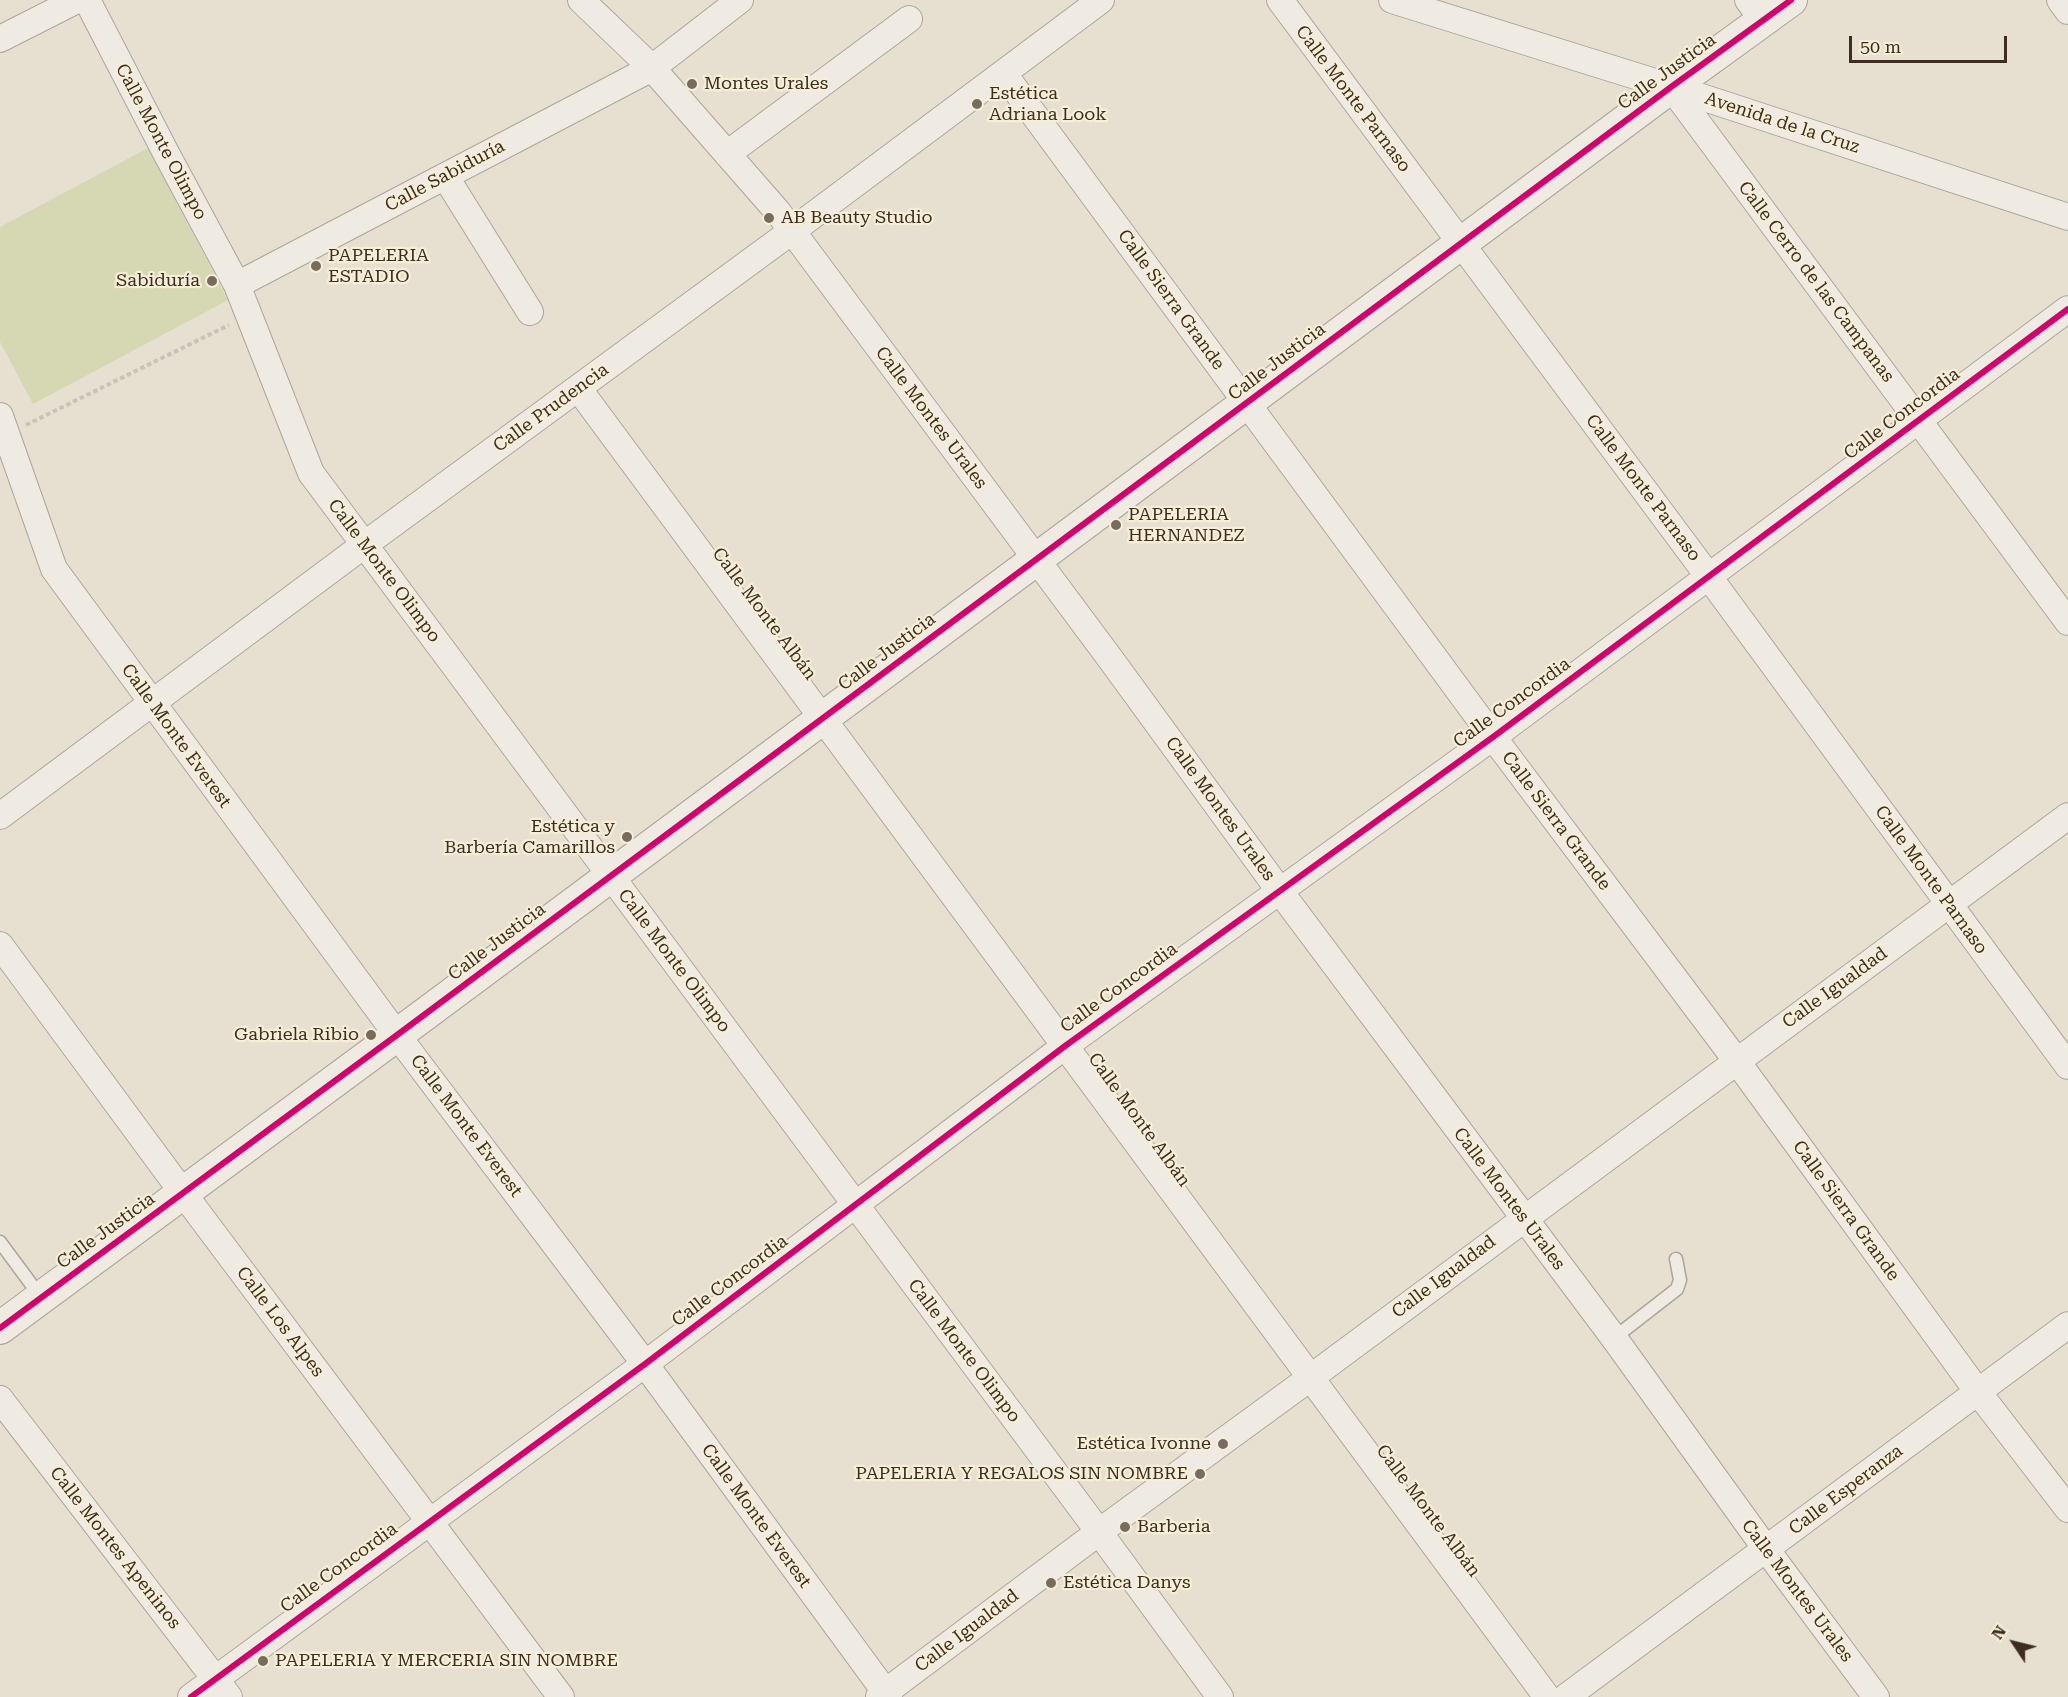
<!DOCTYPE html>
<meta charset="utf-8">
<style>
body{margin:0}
#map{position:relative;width:2068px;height:1697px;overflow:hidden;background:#e7e0d1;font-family:"Roboto Serif",serif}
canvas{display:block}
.north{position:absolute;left:1984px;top:1613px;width:60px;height:60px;-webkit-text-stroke:4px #f7eed8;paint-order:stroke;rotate:305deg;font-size:16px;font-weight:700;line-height:24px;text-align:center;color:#3d2e20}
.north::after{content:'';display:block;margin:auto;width:21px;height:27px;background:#3d2e20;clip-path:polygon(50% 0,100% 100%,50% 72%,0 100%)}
.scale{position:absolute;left:1849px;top:36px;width:158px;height:27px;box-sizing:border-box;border:3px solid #3d2e20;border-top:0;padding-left:8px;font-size:18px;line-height:21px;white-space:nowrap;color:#3d2e20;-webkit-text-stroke:4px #f7eed8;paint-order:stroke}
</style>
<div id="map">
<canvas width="2068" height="1697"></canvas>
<div class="north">N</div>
<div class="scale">50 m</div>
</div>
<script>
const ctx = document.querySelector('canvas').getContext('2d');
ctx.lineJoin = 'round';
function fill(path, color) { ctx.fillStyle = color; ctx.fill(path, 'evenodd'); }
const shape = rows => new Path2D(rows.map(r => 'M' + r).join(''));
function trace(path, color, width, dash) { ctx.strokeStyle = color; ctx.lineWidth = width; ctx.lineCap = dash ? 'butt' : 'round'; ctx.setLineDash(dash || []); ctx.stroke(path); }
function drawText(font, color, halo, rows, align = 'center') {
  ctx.font = font + ' "Roboto Serif",serif'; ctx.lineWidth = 4.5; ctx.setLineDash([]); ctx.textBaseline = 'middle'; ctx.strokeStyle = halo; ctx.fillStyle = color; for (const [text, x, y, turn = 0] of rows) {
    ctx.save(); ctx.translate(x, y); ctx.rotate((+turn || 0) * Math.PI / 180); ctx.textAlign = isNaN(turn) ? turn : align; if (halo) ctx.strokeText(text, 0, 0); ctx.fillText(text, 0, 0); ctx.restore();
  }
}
fill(shape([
 [148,148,228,300,33,404,0,342,0,227]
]), '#d6d7b3');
const service = shape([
 [0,1242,40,1296],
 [1614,1338,1677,1289,1680,1280,1676,1259]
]);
const minor = shape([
 [87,0,166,153,237,285,311,473,1099,1532,1220,1697],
 [581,0,652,68,778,212,1109,657,1279,890,1614,1338,1766,1549,1876,1697],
 [1280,0,1709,577,2068,1066],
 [1392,0,1671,87,2068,217],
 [1748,0,1763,20],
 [2060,0,2068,11],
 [0,39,77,0],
 [1004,74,1493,737,1736,1060,1978,1392,2068,1509],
 [1671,87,2068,622],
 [727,154,909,19],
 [445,176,530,312],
 [237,285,652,68,740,0],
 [578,388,1547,1697],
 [0,416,54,569,397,1035,645,1364,889,1697],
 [0,816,364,545,792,231,1101,0],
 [0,945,183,1193,561,1697],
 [0,1399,229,1697],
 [191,1697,645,1364,1065,1046,1493,737,2068,309],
 [879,1697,1099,1532,1310,1378,2068,816],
 [1566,1697,2068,1325]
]);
const tertiary = shape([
 [0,1328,397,1035,1671,87,1791,0]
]);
trace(service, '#ada599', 15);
trace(minor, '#ada599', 28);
trace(tertiary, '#ada599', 34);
trace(shape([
 [26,425,229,325]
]), '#c8c2b9', 4, [4.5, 3]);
trace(service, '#efebe3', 12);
trace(minor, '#efebe3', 26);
trace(tertiary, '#efebe3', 32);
trace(shape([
 [0,1328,397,1035,1671,87,1791,0],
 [191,1697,645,1364,1065,1046,1493,737,2068,309]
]), '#d6006c', 6);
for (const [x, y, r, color] of [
 [692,84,6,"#786c5e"],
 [977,104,6,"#786c5e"],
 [769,218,6,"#786c5e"],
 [316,266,6,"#786c5e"],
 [212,281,6,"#786c5e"],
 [1116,525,6,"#786c5e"],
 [627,837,6,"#786c5e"],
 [371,1035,6,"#786c5e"],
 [1223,1444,6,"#786c5e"],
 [1200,1474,6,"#786c5e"],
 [1125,1527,6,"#786c5e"],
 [1051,1583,6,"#786c5e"],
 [263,1661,6,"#786c5e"]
]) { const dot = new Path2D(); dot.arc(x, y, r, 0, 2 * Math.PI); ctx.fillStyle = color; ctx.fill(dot); trace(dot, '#f7eed8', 2); }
drawText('18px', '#3d2e20', '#f7eed8', [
 ["Calle Justicia",1667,72,-36],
 ["Calle Monte Parnaso",1353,99,53],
 ["Avenida de la Cruz",1782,123,18],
 ["Calle Monte Olimpo",161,142,62],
 ["Calle Sabiduría",445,176,-28],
 ["Calle Cerro de las Campanas",1816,282,53],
 ["Calle Sierra Grande",1171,300,54],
 ["Calle Justicia",1277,362,-37],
 ["Calle Prudencia",551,408,-36],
 ["Calle Concordia",1902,414,-37],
 ["Calle Montes Urales",931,418,53],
 ["Calle Monte Parnaso",1643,488,53],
 ["Calle Monte Olimpo",384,571,53],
 ["Calle Monte Albán",764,614,53],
 ["Calle Justicia",887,652,-37],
 ["Calle Concordia",1512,703,-36],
 ["Calle Monte Everest",176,736,54],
 ["Calle Montes Urales",1220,809,54],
 ["Calle Sierra Grande",1556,821,53],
 ["Calle Monte Parnaso",1931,880,54],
 ["Calle Justicia",497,942,-37],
 ["Calle Monte Olimpo",674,961,53],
 ["Calle Concordia",1119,988,-36],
 ["Calle Igualdad",1835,988,-36],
 ["Calle Monte Albán",1139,1120,54],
 ["Calle Monte Everest",466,1126,53],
 ["Calle Montes Urales",1509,1199,53],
 ["Calle Sierra Grande",1846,1211,54],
 ["Calle Justicia",106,1231,-36],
 ["Calle Igualdad",1444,1277,-37],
 ["Calle Concordia",730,1281,-37],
 ["Calle Los Alpes",280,1322,53],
 ["Calle Monte Olimpo",964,1351,53],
 ["Calle Esperanza",1846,1490,-37],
 ["Calle Monte Albán",1428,1511,53],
 ["Calle Monte Everest",756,1516,54],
 ["Calle Montes Apeninos",115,1548,52],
 ["Calle Concordia",339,1568,-36],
 ["Calle Montes Urales",1797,1591,53],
 ["Calle Igualdad",967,1631,-37]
]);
drawText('18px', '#3d2e20', '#f7eed8', [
 ["Montes Urales",704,84],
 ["Estética",989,94],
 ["Adriana Look",989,115],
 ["AB Beauty Studio",781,218],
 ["PAPELERIA",328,256],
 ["ESTADIO",328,277],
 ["Sabiduría",200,281,"right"],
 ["PAPELERIA",1128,515],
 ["HERNANDEZ",1128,536],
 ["Estética y",615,827,"right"],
 ["Barbería Camarillos",615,848,"right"],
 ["Gabriela Ribio",359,1035,"right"],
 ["Estética Ivonne",1211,1444,"right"],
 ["PAPELERIA Y REGALOS SIN NOMBRE",1188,1474,"right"],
 ["Barberia",1137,1527],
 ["Estética Danys",1063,1583],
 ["PAPELERIA Y MERCERIA SIN NOMBRE",275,1661]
], 'left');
</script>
